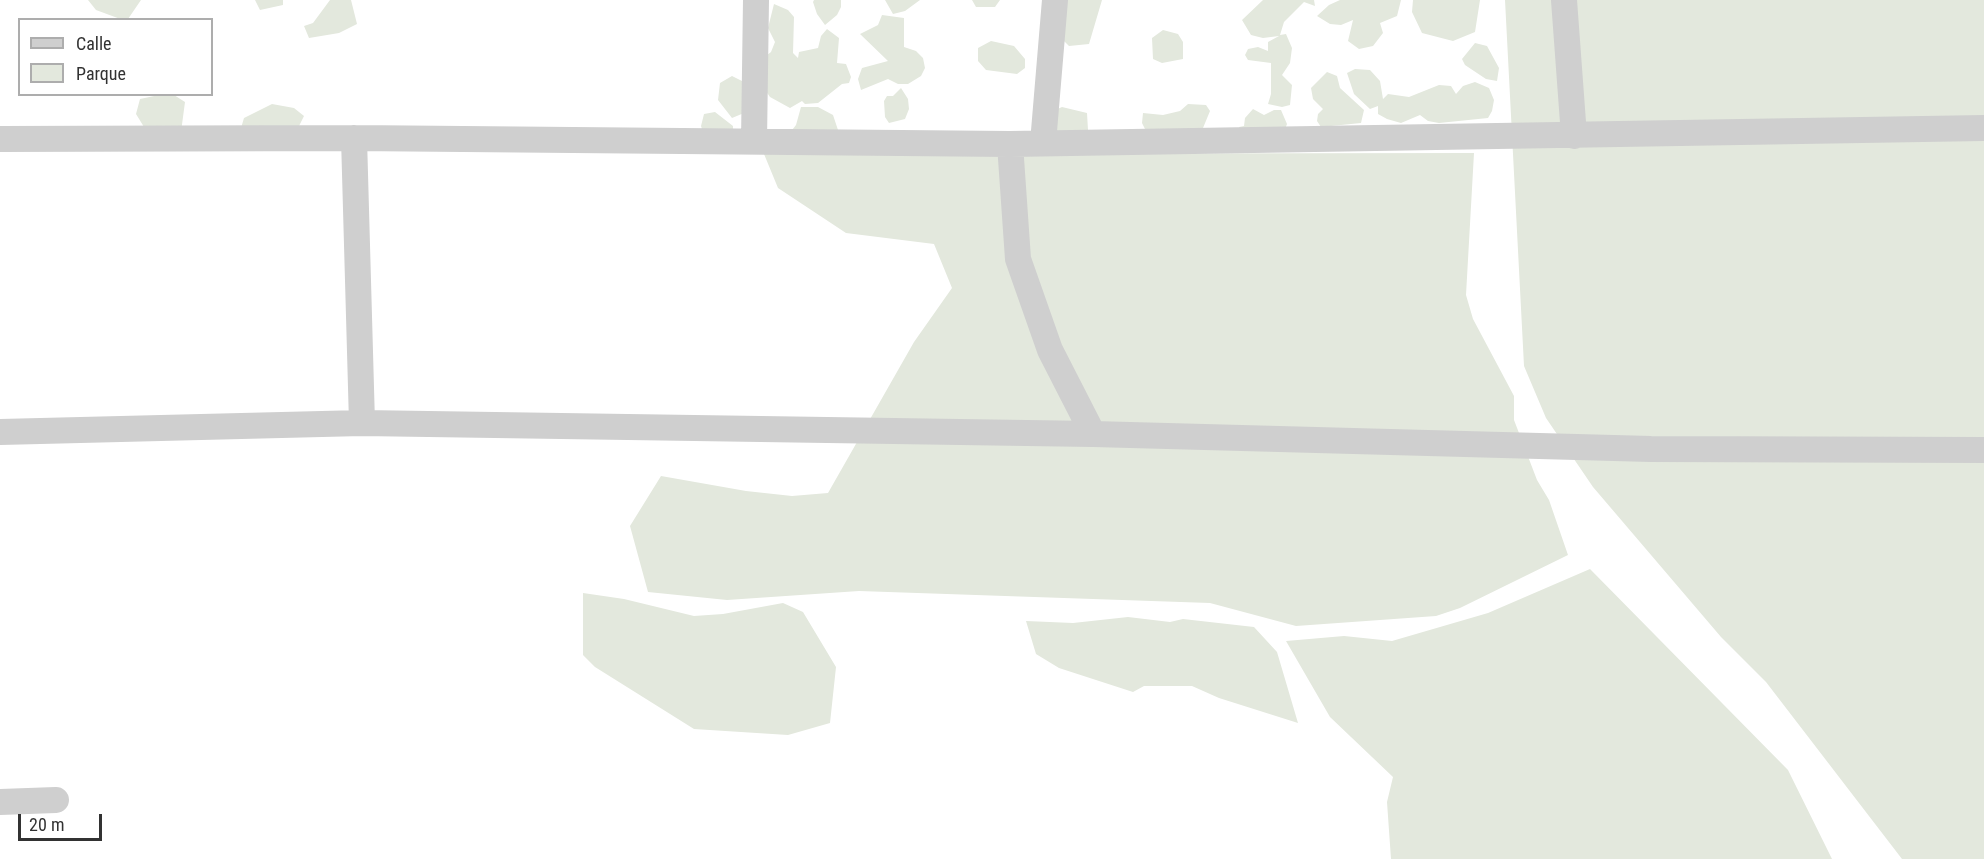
<!DOCTYPE html>
<style>
body{margin:0}
#map{position:relative;width:1984px;height:859px;overflow:hidden;background:#fff;font-family:"Roboto Condensed",sans-serif}
canvas{display:block}
.legend{position:absolute;left:18px;top:18px;width:195px;height:78px;box-sizing:border-box;background:#fff;border:2px solid #adadad;margin:0;padding:8px 10px;list-style:none;font-size:18px;color:#323232}
.legend li{display:flex;align-items:center;gap:12px;height:30px}
.legend b{width:30px;border:2px solid #adadad}
.scale{position:absolute;left:18px;top:814px;width:84px;height:27px;box-sizing:border-box;border:3px solid #323232;border-top:0;padding-left:8px;font-size:18px;line-height:21px;white-space:nowrap;color:#323232;-webkit-text-stroke:4px #fff;paint-order:stroke}
</style>
<div id="map">
<canvas width="1984" height="859"></canvas>
<ul class="legend">
<li><b style="height:8px;background:#cfcfcf"></b>Calle</li>
<li><b style="height:16px;background:#e3e8dd"></b>Parque</li>
</ul>
<div class="scale">20 m</div>
</div>
<script>
const ctx = document.querySelector('canvas').getContext('2d');
ctx.lineJoin = 'round';
function fill(path, color) { ctx.fillStyle = color; ctx.fill(path, 'evenodd'); }
const shape = rows => new Path2D(rows.map(r => 'M' + r).join(''));
function trace(path, color, width, dash) { ctx.strokeStyle = color; ctx.lineWidth = width; ctx.lineCap = dash ? 'butt' : 'round'; ctx.setLineDash(dash || []); ctx.stroke(path); }
fill(shape([
 [88,0,141,0,128,19,123,20,96,10],
 [255,0,283,0,283,5,260,10],
 [330,0,351,0,357,24,339,33,309,38,304,26,313,23],
 [814,0,841,0,841,7,837,15,825,25,817,14,813,2],
 [885,0,920,0,905,11,893,14],
 [972,0,1000,0,995,7,976,7],
 [1062,0,1102,0,1089,44,1069,46,1061,38],
 [1263,0,1314,0,1315,6,1304,2,1284,22,1280,35,1286,34,1292,48,1290,63,1282,75,1292,85,1290,105,1282,107,1268,104,1271,94,1271,63,1248,60,1245,55,1248,49,1258,47,1268,51,1268,42,1279,36,1263,38,1251,35,1242,20],
 [1340,0,1401,0,1397,16,1380,23,1383,33,1373,46,1359,49,1348,41,1353,20,1341,25,1330,24,1317,16,1329,5],
 [1413,0,1480,0,1475,32,1453,41,1422,33,1412,12],
 [1505,0,1984,0,1984,859,1902,859,1766,682,1721,637,1593,487,1546,418,1524,366],
 [774,4,788,10,794,17,793,53,798,58,799,52,818,48,821,36,827,29,839,38,837,63,846,64,851,77,849,83,842,84,818,103,805,104,802,101,790,108,770,97,759,81,762,59,771,52,775,42,768,28],
 [882,15,904,18,904,47,916,51,923,58,925,68,921,76,908,84,898,84,888,79,861,90,858,79,862,68,888,61,860,34,878,25],
 [1163,30,1178,34,1183,42,1183,59,1162,63,1153,59,1152,38],
 [991,41,1014,46,1025,59,1025,68,1017,74,986,70,978,61,978,48],
 [1475,43,1487,46,1499,68,1497,81,1486,79,1465,65,1462,59],
 [1355,69,1370,70,1380,81,1383,99,1388,94,1409,97,1439,85,1451,86,1456,94,1463,86,1475,82,1489,88,1494,100,1492,111,1488,118,1439,123,1428,121,1420,115,1401,123,1387,119,1378,114,1378,106,1370,109,1354,94,1347,73],
 [1327,72,1337,76,1340,88,1364,110,1361,123,1321,127,1317,121,1318,114,1323,109,1313,99,1311,88],
 [732,76,742,81,744,113,732,118,718,100,720,83],
 [901,88,908,99,909,109,905,119,889,123,885,117,884,101,887,96,893,96],
 [159,95,174,95,185,102,181,132,144,127,136,114,140,99],
 [272,104,294,108,304,116,299,126,241,128,244,118],
 [1188,104,1206,105,1210,111,1203,128,1146,131,1142,123,1143,113,1163,115,1180,111],
 [801,107,818,107,833,115,838,130,830,154,1474,153,1466,295,1473,319,1514,396,1514,420,1537,480,1549,500,1568,555,1460,608,1436,616,1296,626,1210,603,859,591,727,600,648,592,630,526,661,476,746,491,792,496,828,493,914,342,952,288,934,244,846,233,778,188,764,154,789,134,796,125],
 [1062,107,1087,113,1088,130,1053,134,1053,111],
 [1253,109,1264,115,1274,110,1281,110,1287,124,1282,137,1242,138,1239,127,1244,126,1245,118],
 [715,112,733,126,733,138,705,138,701,126,704,114],
 [1590,569,1788,770,1832,859,1391,859,1387,802,1393,777,1330,717,1286,641,1344,636,1392,641,1488,613],
 [583,593,624,599,694,616,723,614,783,603,803,612,836,667,830,723,788,735,694,729,595,667,583,655],
 [1128,617,1170,622,1183,619,1254,627,1277,652,1298,723,1219,698,1192,686,1144,686,1133,692,1059,668,1036,654,1026,621,1073,623]
]), '#e3e8dd');
trace(shape([
 [1564,0,1574,136],
 [354,138,362,423],
 [0,139,354,138,1010,144,1984,128],
 [754,141,756,0],
 [1043,143,1055,0],
 [1010,144,1018,259,1050,350,1093,434],
 [0,432,362,423,1093,434,1651,449,1984,450],
 [0,802,56,800]
]), '#cfcfcf', 26);
</script>
